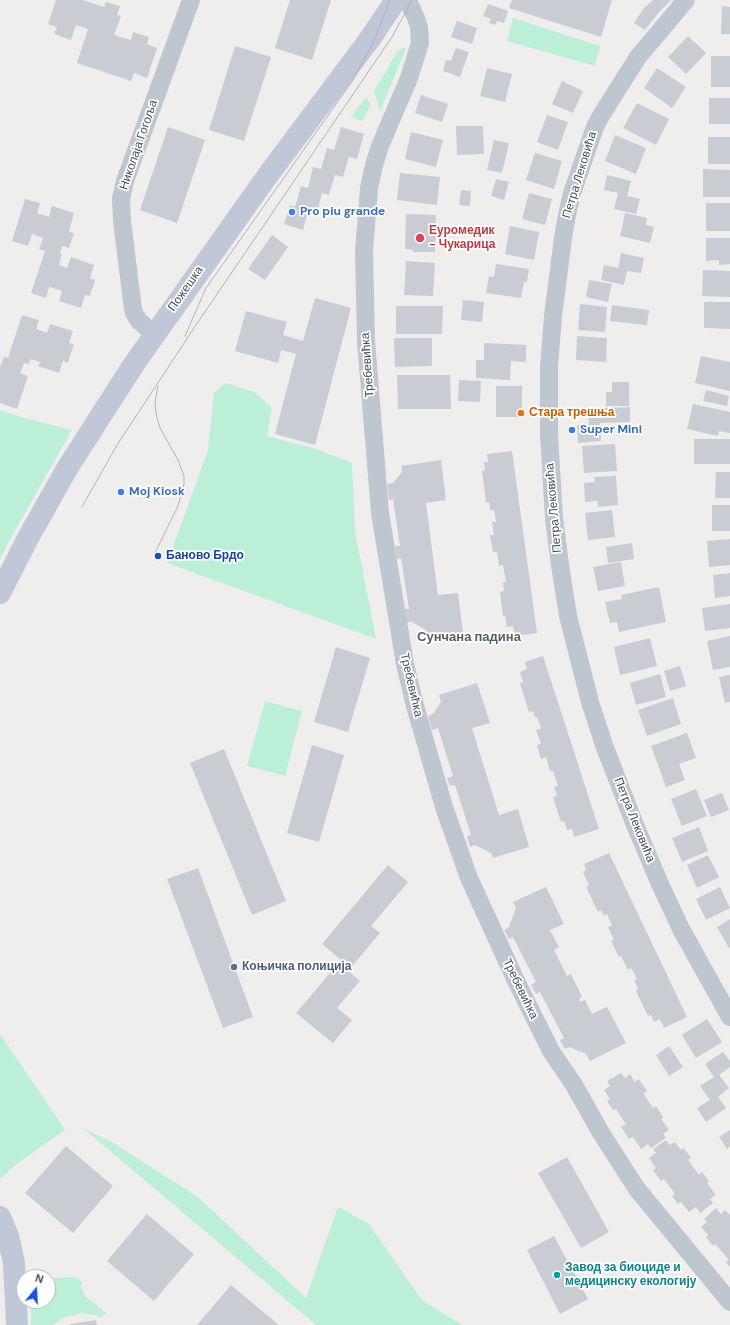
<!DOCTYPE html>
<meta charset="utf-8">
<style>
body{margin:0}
#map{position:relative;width:730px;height:1325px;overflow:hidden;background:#f0eeed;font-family:"DM Sans",sans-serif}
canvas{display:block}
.north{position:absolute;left:16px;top:1269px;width:40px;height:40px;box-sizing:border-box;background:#fff;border:1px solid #b5b8bd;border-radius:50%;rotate:18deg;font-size:11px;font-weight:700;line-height:16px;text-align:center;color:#464e5b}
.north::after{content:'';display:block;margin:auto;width:14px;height:18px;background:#1852e0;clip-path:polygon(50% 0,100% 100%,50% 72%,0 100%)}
</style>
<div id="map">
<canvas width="730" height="1325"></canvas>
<div class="north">N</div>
</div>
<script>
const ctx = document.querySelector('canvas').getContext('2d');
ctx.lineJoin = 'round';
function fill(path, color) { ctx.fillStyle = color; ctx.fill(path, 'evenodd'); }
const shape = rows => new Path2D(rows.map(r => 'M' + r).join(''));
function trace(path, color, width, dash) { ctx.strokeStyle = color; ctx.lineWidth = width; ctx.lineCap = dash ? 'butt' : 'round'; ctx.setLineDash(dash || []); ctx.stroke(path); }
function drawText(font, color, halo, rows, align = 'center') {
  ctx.font = font + ' "DM Sans",sans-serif'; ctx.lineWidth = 3.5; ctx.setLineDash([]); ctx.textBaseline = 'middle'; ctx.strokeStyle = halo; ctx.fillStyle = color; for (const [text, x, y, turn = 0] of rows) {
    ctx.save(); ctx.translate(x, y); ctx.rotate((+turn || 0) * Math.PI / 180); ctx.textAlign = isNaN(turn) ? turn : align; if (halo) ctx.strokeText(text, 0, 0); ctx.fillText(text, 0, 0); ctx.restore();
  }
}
fill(shape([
 [513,18,600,46,595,66,507,41],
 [402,48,406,49,380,111,374,91,397,52],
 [366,97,371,105,362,121,351,117],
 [226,383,254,392,272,408,267,436,316,449,352,463,355,531,376,639,167,563,208,450,214,392],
 [0,410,20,417,72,430,13,534,0,559],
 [265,701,302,711,285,776,247,766],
 [0,1034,65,1130,18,1163,1,1178,0,1178],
 [83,1128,115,1144,198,1197,306,1298,338,1207,369,1224,422,1300,462,1325,316,1325],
 [74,1277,82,1282,81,1288,86,1297,106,1313,102,1318,96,1315,81,1313,63,1318,52,1325,31,1325,31,1301,48,1301,48,1278]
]), '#bbefd7');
fill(shape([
 [56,0,83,0,104,7,106,2,120,6,117,15,121,16,114,35,131,40,133,32,149,37,147,44,157,48,147,78,134,73,131,81,77,63,88,29,76,25,71,40,54,34,57,27,48,24],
 [290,0,331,0,312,60,275,48],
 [512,0,612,0,601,37,509,8],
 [653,0,671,0,659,12,645,30,634,23,644,8],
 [488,4,508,11,504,23,497,21,496,25,489,23,491,19,483,16],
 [722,6,730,7,730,34,721,34],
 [457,21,477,28,472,44,451,37],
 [688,36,706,53,686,74,668,57],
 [235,46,271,57,244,141,209,130],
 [456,48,469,52,460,77,443,71,446,60,451,61],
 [711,56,730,56,730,87,711,87],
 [487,68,512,74,505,102,480,96],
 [657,68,686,87,672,108,644,88],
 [562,81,583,91,573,113,552,104],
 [421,95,448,104,442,122,415,113],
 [709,98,730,98,730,124,709,124],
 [637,103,669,119,656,145,623,128],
 [547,115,568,122,558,150,537,142],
 [456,126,483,126,484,154,457,155],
 [168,127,205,140,177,223,140,210],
 [341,127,364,134,357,159,349,157,343,177,335,175,329,195,322,193,317,213,308,211,303,230,284,224,290,205,295,207,301,186,308,188,313,167,321,169,327,148,334,150],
 [411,132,443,140,436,167,405,159],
 [615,135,646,148,636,174,605,161],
 [708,137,730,137,730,164,708,164],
 [494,140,509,143,502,173,487,170],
 [535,153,562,161,554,189,526,180],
 [703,169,730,170,730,197,703,197],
 [400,173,440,177,437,205,397,200],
 [607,175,631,181,627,196,640,199,636,214,614,209,618,193,604,190],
 [496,179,509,182,504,200,491,196],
 [461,190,471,191,470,206,459,205],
 [529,193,552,199,545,225,522,219],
 [25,199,40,203,37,213,49,217,52,206,74,213,69,232,74,233,69,248,62,246,60,253,62,254,59,265,67,268,71,257,94,265,90,278,95,280,90,296,85,295,81,308,59,301,62,291,49,287,46,298,31,293,45,251,39,249,43,238,32,234,28,246,12,241],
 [706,203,730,203,730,231,706,231],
 [625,213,647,218,646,225,654,227,650,243,620,236],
 [406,214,436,215,435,252,413,252,413,250,405,249],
 [510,226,539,232,534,260,505,254],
 [272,235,288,247,265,280,248,269],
 [706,238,730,238,730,264,719,265,719,260,706,261],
 [621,253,644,258,641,273,627,271,624,285,601,280,604,265,618,268],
 [406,261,435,263,433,296,404,295],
 [496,264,529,269,527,282,524,282,521,298,486,293,489,276,494,277],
 [703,270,730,271,730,297,702,296],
 [589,280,612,284,608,302,586,297],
 [315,298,351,308,315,445,275,434,296,354,281,350,278,363,235,351,246,311,287,322,283,335,303,341],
 [463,300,484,302,482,322,461,320],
 [704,302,730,302,730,329,704,328],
 [580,304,607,307,605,332,578,330],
 [612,305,649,310,647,325,610,321],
 [396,306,443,306,442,334,396,334],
 [22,315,39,320,36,329,47,333,50,324,73,331,69,343,74,344,68,363,63,361,59,373,38,366,40,362,31,359,29,364,24,363,20,373,28,376,17,409,0,403,0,367,4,357,8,358],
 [577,336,607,338,606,362,576,360],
 [394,338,432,338,432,366,395,367],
 [484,343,526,345,526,362,511,361,510,380,476,378,476,360,484,360],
 [701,356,730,362,730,391,695,383],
 [397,375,450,375,451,409,398,409],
 [459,380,481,381,480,402,458,401],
 [612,382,629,382,629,406,606,406,606,392,612,392],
 [496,386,522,386,522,417,496,417],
 [706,390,729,396,727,406,703,401],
 [693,404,730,412,730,433,719,431,718,436,687,429],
 [630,407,630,422,600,423,601,441,578,443,577,425,589,424,588,409],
 [694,439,730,439,730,464,694,464],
 [615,444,617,471,584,473,582,446],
 [512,451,537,633,515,636,513,626,507,627,505,616,503,616,500,592,504,591,503,582,506,582,503,565,499,566,497,552,493,552,490,535,494,535,492,522,496,522,494,510,490,510,489,502,486,503,482,471,485,470,484,462,488,462,487,454],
 [441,460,446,500,426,503,438,595,458,593,463,632,428,637,427,631,412,622,407,622,405,609,409,609,401,558,397,559,395,546,400,546,393,499,389,500,387,484,393,483,402,472,401,466],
 [716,472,730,472,730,498,715,498],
 [616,476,618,505,598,507,597,501,585,502,584,483,595,482,594,477],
 [712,505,730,505,730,531,712,531],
 [612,510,615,537,588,540,585,513],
 [730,539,730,565,709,567,707,541],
 [632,543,634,559,608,563,606,547],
 [621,562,625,586,598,591,593,567],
 [730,573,730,596,715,598,713,575],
 [659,587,666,622,619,632,617,622,610,623,605,602,622,599,621,595],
 [730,604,730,628,705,631,702,608],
 [730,636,730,667,713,670,707,641],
 [650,638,657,666,620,675,614,647],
 [336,647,370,658,348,732,314,722],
 [543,656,599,829,574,837,572,829,567,830,564,821,561,822,553,797,557,796,554,787,558,786,553,771,550,771,546,757,541,759,537,745,541,744,536,730,541,729,539,722,537,717,535,717,533,711,529,712,520,684,523,682,520,672,527,669,525,662],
 [680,666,686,686,670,691,664,671],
 [660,674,666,697,636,705,630,683],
 [730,675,730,702,725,703,719,677],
 [477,683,490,723,472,728,499,815,518,809,529,847,493,858,491,853,475,845,470,847,467,836,471,835,455,785,450,786,447,778,453,776,438,728,432,730,428,716,433,714,441,702,439,695],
 [673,698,681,724,647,736,638,710],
 [687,733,696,758,679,764,685,780,666,787,651,746],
 [312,745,344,755,319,842,287,833],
 [224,749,286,901,252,915,190,763],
 [696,789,707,816,682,826,671,799],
 [722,793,729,810,711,817,704,800],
 [699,827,708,851,682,862,672,838],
 [609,853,687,1017,664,1028,660,1019,654,1022,651,1015,648,1016,636,991,638,989,634,980,637,979,631,968,628,970,621,956,619,957,611,941,614,940,608,927,612,925,607,914,604,916,601,910,598,912,586,887,589,885,583,872,586,870,584,864],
 [708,855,719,877,697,888,687,865],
 [388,865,408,882,371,926,380,933,348,971,360,981,337,1008,352,1020,333,1043,296,1013,341,960,322,944],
 [198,868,253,1017,223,1028,167,879],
 [546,887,564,924,550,930,559,947,554,950,567,976,571,974,582,997,579,999,580,1002,585,1000,592,1014,607,1007,626,1043,590,1061,586,1054,569,1047,565,1049,560,1040,564,1038,540,992,536,994,531,985,536,982,513,937,509,939,504,930,509,927,516,908,513,902],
 [720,887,730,908,706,920,696,899],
 [730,919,730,947,729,948,717,927],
 [707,1019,722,1042,696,1058,682,1035],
 [669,1046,683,1067,669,1076,656,1055],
 [723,1052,730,1061,730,1067,719,1075,729,1088,718,1097,726,1108,706,1122,697,1108,710,1100,700,1086,714,1077,705,1064],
 [621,1073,625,1078,630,1074,635,1082,639,1079,647,1091,643,1093,653,1108,656,1106,663,1117,661,1119,669,1130,663,1134,666,1138,651,1148,648,1144,641,1149,633,1137,629,1139,621,1127,626,1124,616,1109,613,1110,607,1101,610,1099,604,1090,610,1086,607,1081],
 [730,1130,730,1146,727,1149,719,1137],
 [666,1140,670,1145,675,1142,681,1150,684,1148,691,1158,688,1160,699,1175,702,1172,709,1181,707,1183,716,1195,710,1199,713,1203,700,1213,696,1207,689,1212,681,1202,678,1204,672,1196,675,1194,664,1179,661,1181,653,1170,656,1168,649,1158,656,1153,653,1149],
 [66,1146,113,1186,73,1233,25,1193],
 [567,1157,609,1232,581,1248,538,1173],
 [716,1208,721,1214,725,1210,730,1215,730,1267,726,1262,729,1260,715,1244,713,1246,706,1237,708,1235,701,1227,707,1222,704,1219],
 [147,1214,194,1254,154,1301,107,1261],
 [554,1236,588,1299,560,1314,527,1250],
 [231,1285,279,1325,197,1325],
 [96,1320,97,1325,70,1325,70,1324]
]), '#caccd4');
trace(shape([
 [405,0,410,5,416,18,419,27,420,43,409,78,380,146,374,165,369,188,364,251,366,341,380,513,405,664,415,706,444,807,469,878,517,983,551,1051,574,1085,601,1133,637,1189,730,1302],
 [686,0,638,57,602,114,595,127,572,193,567,215,563,238,553,316,549,367,549,435,554,518,560,565,568,616,590,702,604,745,635,825,660,884,681,929,730,1017],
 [154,334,139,321,134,313,133,309,122,221,121,199,125,181,191,0]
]), '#bec6d0', 18);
trace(shape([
 [0,593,29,536,68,467,134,364,268,175,369,40,396,0],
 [0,1217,8,1236,14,1263,17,1325]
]), '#c0c8d7', 22);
trace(shape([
 [185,336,206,288,353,80,372,45,390,0],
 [82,507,117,445,196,325,392,37,412,0],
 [154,555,178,506,184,484,184,476,178,460,160,428,156,414,155,402,158,386]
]), '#b0b2b8', 1);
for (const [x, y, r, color] of [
 [292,212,4,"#3f7fe0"],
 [420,238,5,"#e0444e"],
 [521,413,4,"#e8710a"],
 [572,430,4,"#3f7fe0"],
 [121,492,4,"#3f7fe0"],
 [158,556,4,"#1a4fb4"],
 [234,967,4,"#5c6f8a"],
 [557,1275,4,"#0f9aa8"]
]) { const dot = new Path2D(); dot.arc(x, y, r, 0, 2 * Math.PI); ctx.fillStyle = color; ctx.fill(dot); trace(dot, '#fff', 1.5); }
drawText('12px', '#464e5b', '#fff', [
 ["Николаја Гогоља",139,145,-71],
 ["Петра Лековића",580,175,-73],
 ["Пожешка",186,289,-55],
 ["Требевићка",368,365,-94],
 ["Петра Лековића",554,508,-95],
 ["Требевићка",411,685,77],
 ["Петра Лековића",634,820,68],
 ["Требевићка",520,989,64]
]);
drawText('bold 12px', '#366cbe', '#fff', [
 ["Pro piu grande",300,212],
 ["Super Mini",580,430],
 ["Moj Kiosk",129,492]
], 'left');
drawText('bold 12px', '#be3a42', '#fff', [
 ["Еуромедик",429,231],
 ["- Чукарица",429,245]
], 'left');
drawText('bold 12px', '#c56008', '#fff', [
 ["Стара трешња",529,413]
], 'left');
drawText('bold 12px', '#164399', '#fff', [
 ["Баново Брдо",166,556]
], 'left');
drawText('bold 12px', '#4e5e75', '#fff', [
 ["Коњичка полиција",242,967]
], 'left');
drawText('bold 12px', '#0d838f', '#fff', [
 ["Завод за биоциде и",565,1268],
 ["медицинску екологију",565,1282]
], 'left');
drawText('bold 13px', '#5a5d63', '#fff', [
 ["Сунчана падина",469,638]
]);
</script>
